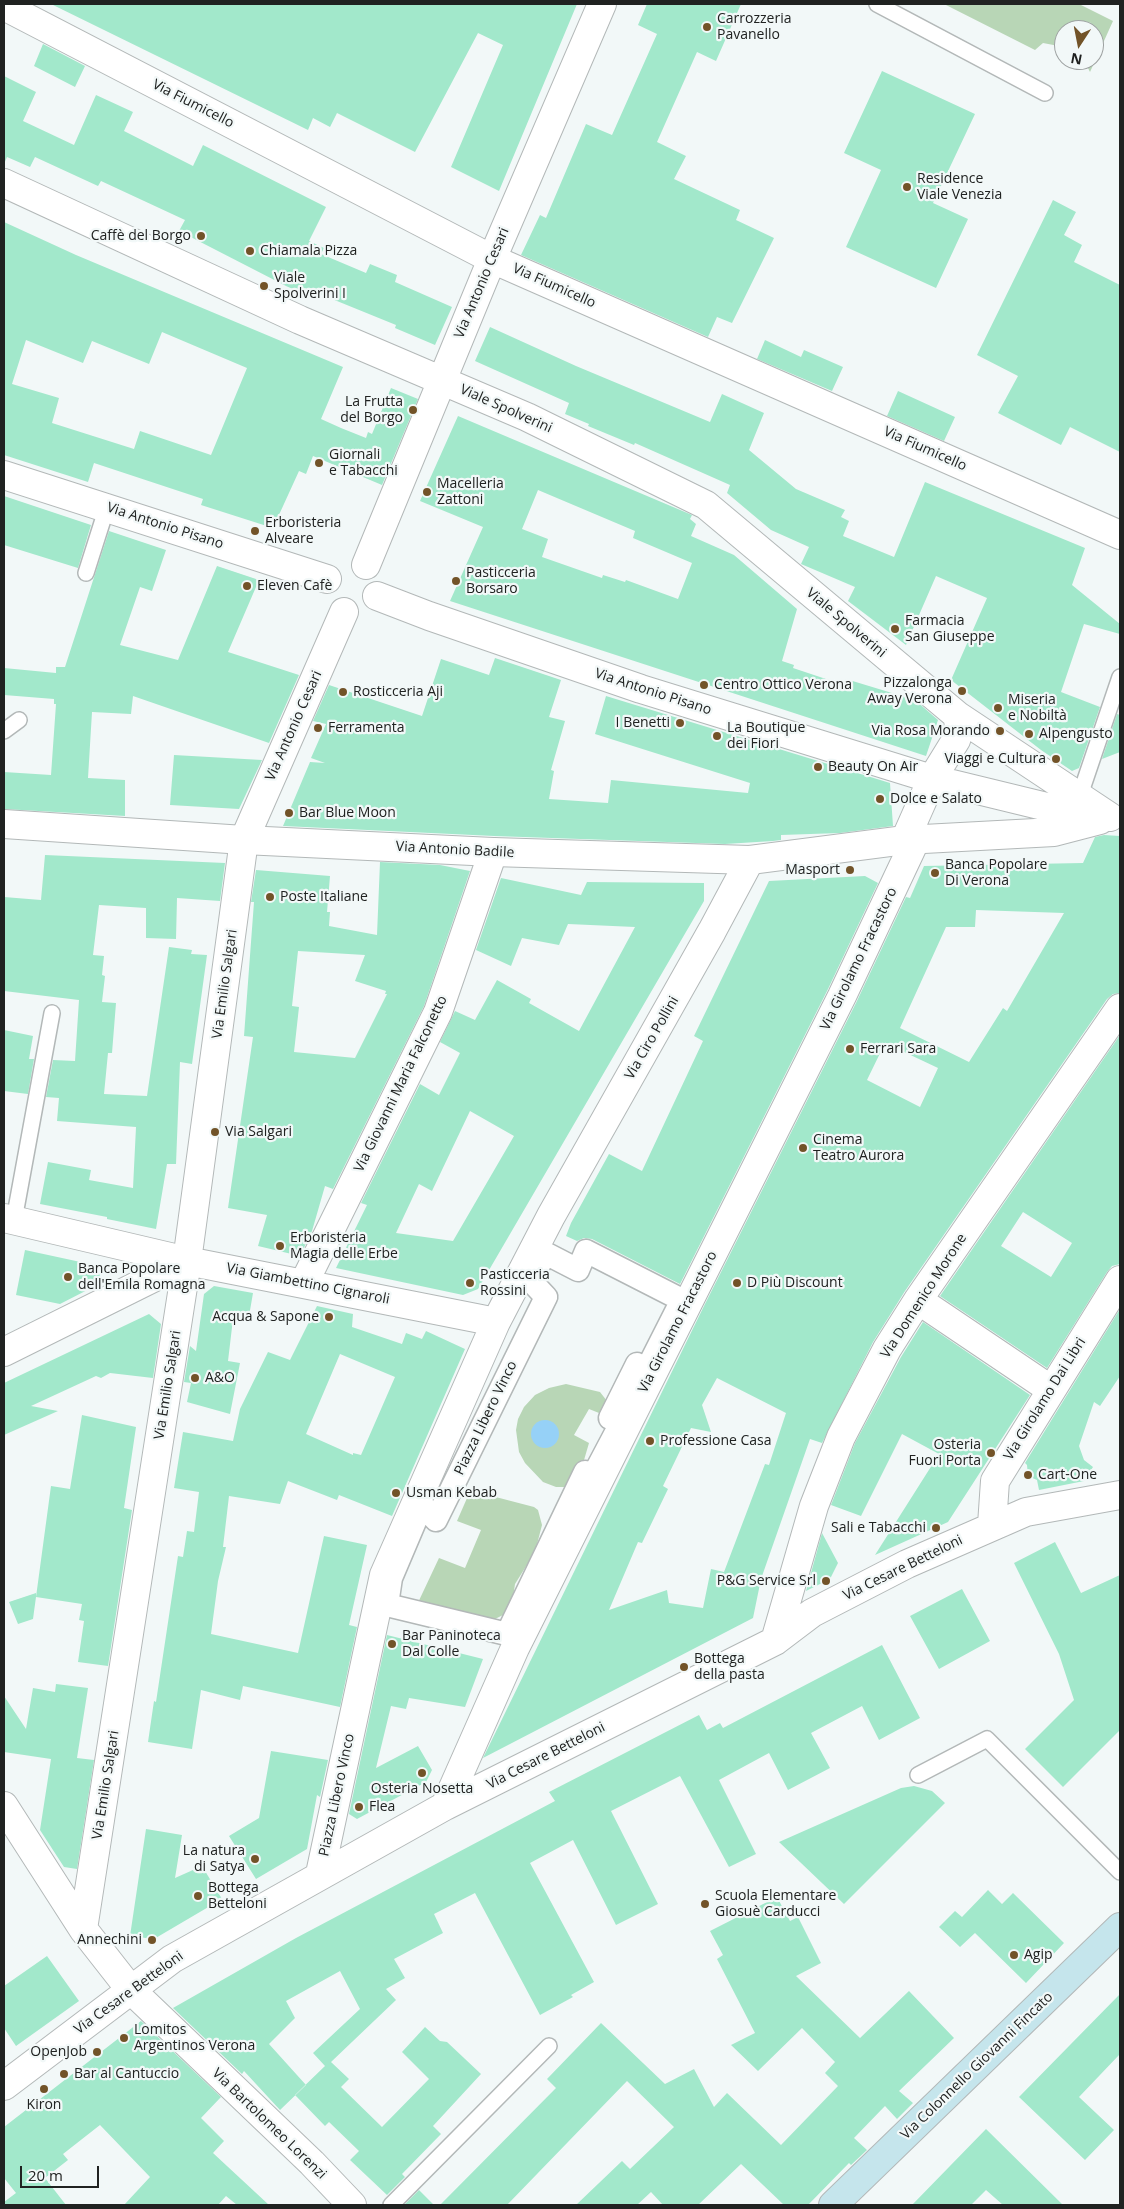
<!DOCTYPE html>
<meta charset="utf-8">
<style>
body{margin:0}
#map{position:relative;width:1124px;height:2209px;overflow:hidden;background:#f2f8f8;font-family:"Open Sans",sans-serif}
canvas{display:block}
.frame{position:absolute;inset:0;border:5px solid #202221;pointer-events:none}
.north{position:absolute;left:1054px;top:20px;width:50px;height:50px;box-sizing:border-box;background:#f2f8f8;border:1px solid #9ea2a2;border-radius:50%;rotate:191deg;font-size:14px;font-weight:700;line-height:20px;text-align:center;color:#202221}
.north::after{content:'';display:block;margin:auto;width:18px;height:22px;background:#725328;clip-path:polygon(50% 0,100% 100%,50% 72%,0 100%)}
.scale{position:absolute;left:20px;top:2166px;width:79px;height:22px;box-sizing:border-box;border:2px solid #202221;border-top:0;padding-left:6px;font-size:15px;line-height:18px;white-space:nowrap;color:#202221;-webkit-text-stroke:4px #f2f8f8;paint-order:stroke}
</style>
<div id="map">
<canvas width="1124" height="2209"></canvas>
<div class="frame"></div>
<div class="north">N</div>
<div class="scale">20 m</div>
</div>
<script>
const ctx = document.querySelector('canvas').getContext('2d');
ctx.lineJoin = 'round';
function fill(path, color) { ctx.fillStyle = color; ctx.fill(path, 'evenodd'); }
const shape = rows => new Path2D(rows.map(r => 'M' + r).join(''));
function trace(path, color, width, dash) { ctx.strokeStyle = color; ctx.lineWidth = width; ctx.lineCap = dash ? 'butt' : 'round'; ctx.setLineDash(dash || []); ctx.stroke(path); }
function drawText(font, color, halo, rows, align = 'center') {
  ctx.font = font + ' "Open Sans",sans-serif'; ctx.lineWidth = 4.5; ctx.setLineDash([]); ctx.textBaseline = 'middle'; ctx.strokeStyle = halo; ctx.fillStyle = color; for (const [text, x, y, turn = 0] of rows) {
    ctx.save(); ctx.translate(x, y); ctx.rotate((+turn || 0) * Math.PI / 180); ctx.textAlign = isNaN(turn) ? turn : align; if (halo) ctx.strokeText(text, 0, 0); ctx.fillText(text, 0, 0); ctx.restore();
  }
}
fill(shape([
 [944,4,1079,4,1113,21,1090,72,1084,60,1094,60,1094,30,1064,30,1064,47,1043,43,1035,50],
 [566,1384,600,1392,607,1401,604,1415,589,1409,574,1435,589,1443,582,1467,568,1487,556,1487,543,1482,525,1463,519,1452,516,1430,518,1419,524,1407,535,1395,549,1388],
 [471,1489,481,1492,483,1490,488,1495,534,1507,538,1510,542,1525,535,1552,515,1584,513,1598,507,1613,493,1620,415,1609,439,1558,465,1568,481,1530,457,1521]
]), '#b8d6b6');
fill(shape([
 '531 1434a14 14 0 1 1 28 0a14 14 0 1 1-28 0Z'
]), '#96d1f7');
fill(shape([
 [51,4,577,4,499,191,451,167,503,45,478,33,415,152,337,113,330,127,313,118,308,130],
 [647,4,741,4,716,61,697,52,657,142,686,156,674,179,740,210,736,220,774,238,732,323,717,317,708,337,521,255,540,215,546,218,586,124,612,135,657,34,638,25],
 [43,44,85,66,75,87,34,66],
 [882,71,975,114,933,203,968,219,936,288,846,247,881,170,844,153],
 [4,76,36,92,23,121,74,145,96,95,133,112,124,131,193,166,203,145,326,207,309,241,324,248,321,254,366,273,370,264,397,275,395,282,452,307,435,345,395,328,396,325,305,288,302,293,286,286,179,231,185,220,101,181,98,186,35,157,30,167,7,157,4,164],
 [1053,200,1076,212,1064,235,1082,245,1074,262,1120,285,1120,452,1070,427,1061,445,998,413,1018,376,977,355],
 [4,222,76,255,343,367,321,419,341,428,366,438,368,432,372,434,391,388,418,399,382,485,313,456,306,474,299,471,273,528,201,505,203,499,94,463,88,482,4,455],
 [162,332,247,368,211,455,140,431,134,449,52,423,59,398,12,384,26,340,83,363,92,341,149,364],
 [490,327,576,366,710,422,722,394,764,413,749,450,796,489,845,510,841,517,849,521,843,536,894,557,925,482,1085,548,1072,585,1120,624,1120,634,1084,624,1061,692,1100,707,1079,768,1072,771,1041,750,951,680,987,598,936,576,906,645,848,601,855,587,801,564,809,547,771,530,727,493,730,485,635,443,634,445,588,426,589,424,565,414,569,403,475,361],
 [765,340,801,357,804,350,843,367,832,391,757,359],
 [898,391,955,417,944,441,887,416],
 [458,416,692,515,690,519,696,524,691,536,734,555,797,609,782,661,794,665,793,668,844,685,846,679,915,700,938,720,926,756,450,601,483,527,420,501],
 [538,490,635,531,633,538,692,563,678,599,626,580,625,582,603,575,602,578,542,557,548,539,522,529],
 [4,496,91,525,78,568,4,545],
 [109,531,166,550,152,591,140,587,120,645,178,660,217,566,259,580,228,652,299,675,269,743,133,696,131,714,92,712,88,778,125,780,125,816,4,809,4,772,51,775,56,704,54,704,54,699,4,695,4,668,56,673,56,667,65,667],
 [495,658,561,680,549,717,565,721,551,770,554,771,549,799,608,803,611,780,748,793,750,783,595,734,606,696,890,783,893,826,840,833,781,835,781,840,773,841,725,844,494,836,283,826,310,762,325,763,311,758,326,724,313,721,329,685,422,716,441,659,489,675],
 [1117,714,1120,715,1120,752,1102,759],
 [174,755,262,760,239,809,170,805],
 [1104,835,1120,836,1120,993,1113,994,1107,999,905,1291,873,1342,822,1443,810,1439,761,1579,753,1618,483,1758,705,1304,856,1003,906,897,910,898,924,866,1083,863,1095,837],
 [976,910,1064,913,1007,1011,1003,1008,969,1062,900,1028,946,927,975,927],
 [885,1043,938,1068,920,1107,867,1080],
 [717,1378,786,1413,769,1465,765,1464,724,1572,711,1569,703,1608,669,1603,667,1590,609,1610,638,1542,642,1543,668,1489,663,1486,691,1428,711,1432,702,1405],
 [45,855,225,863,220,901,177,898,176,939,146,938,146,908,99,905,93,955,104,956,102,975,105,976,102,1002,116,1003,112,1053,108,1053,104,1094,147,1096,169,947,192,950,191,954,207,955,192,1064,180,1062,176,1164,167,1164,156,1229,107,1219,107,1217,40,1204,48,1162,91,1170,89,1180,133,1188,136,1127,57,1121,59,1098,46,1097,53,1060,75,1061,79,1000,4,991,4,897,41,900],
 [380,862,440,865,470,871,424,1006,333,1189,325,1186,312,1231,300,1256,258,1246,267,1215,228,1208,253,1037,244,1036,254,902,251,902,256,870,330,876,327,912,330,912,329,926,377,935],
 [298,951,365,955,355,981,386,991,385,994,387,994,355,1058,294,1052,299,1007,292,1006],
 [865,876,878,883,828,989,680,1284,592,1239,584,1238,577,1241,566,1236,571,1223,609,1154,642,1171,703,1041,694,1036,769,881],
 [501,878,581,895,587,882,704,883,704,901,478,1289,463,1295,336,1268,367,1205,361,1203,420,1084,439,1095,460,1053,440,1042,455,1011,475,1020,497,980,531,999,529,1003,579,1031,635,927,568,924,559,945,522,938,511,966,476,950],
 [470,1111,514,1136,453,1241,396,1233,419,1184,432,1191],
 [4,1030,33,1036,29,1059,34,1059,28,1094,4,1091],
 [1120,1035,1120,1264,1112,1266,1107,1272,1047,1368,940,1296],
 [1023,1212,1072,1243,1051,1277,1001,1246],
 [25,1250,99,1266,101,1283,60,1304,16,1295],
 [214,1286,253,1293,248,1322,233,1319,228,1361,240,1363,230,1414,187,1402,191,1383,184,1382,190,1346,196,1351,204,1294],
 [317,1306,353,1314,352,1327,402,1344,406,1333,422,1339,426,1331,465,1349,392,1516,339,1495,337,1500,288,1481,280,1504,229,1496,223,1547,226,1547,218,1581,211,1634,298,1653,324,1536,367,1545,349,1625,357,1627,340,1707,243,1686,240,1700,201,1690,192,1749,148,1742,154,1701,156,1702,178,1556,183,1557,187,1531,194,1532,199,1492,174,1488,183,1432,233,1441,240,1409,268,1352,290,1360],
 [340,1354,395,1377,361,1455,353,1453,353,1455,306,1434],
 [1120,1309,1120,1376,1100,1406,1094,1402,1079,1446,1084,1460,1093,1467,1084,1481,1039,1490,1037,1480,1028,1476,1027,1465,1025,1463],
 [149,1314,161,1324,153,1378,110,1373,101,1378,96,1376,31,1406,58,1411,4,1435,4,1383],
 [923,1322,1030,1395,948,1522,875,1555,939,1454,902,1434,861,1516,831,1505,855,1443,901,1357],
 [82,1415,136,1427,124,1508,132,1510,108,1666,78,1662,84,1621,79,1620,82,1604,36,1597,33,1619,18,1624,9,1602,36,1593,36,1597,51,1486,70,1489],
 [822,1533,838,1563,830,1579,806,1591],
 [1055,1542,1081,1593,1120,1575,1120,1730,1063,1787,1025,1749,1074,1700,1059,1654,1014,1563],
 [962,1589,990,1641,939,1669,910,1616],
 [387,1635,483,1659,465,1707,409,1698,406,1709,391,1706,376,1768,418,1746,432,1770,426,1782,357,1819,349,1814],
 [882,1645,920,1718,879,1740,862,1706,811,1733,830,1768,788,1790,769,1753,719,1780,756,1854,729,1867,680,1776,611,1811,658,1904,616,1925,573,1840,530,1863,594,1982,571,1995,573,1997,540,2015,475,1893,434,1914,443,1933,394,1959,405,1978,386,1989,396,2000,331,2062,349,2079,341,2087,382,2127,429,2079,402,2052,425,2027,440,2041,447,2042,481,2074,433,2126,441,2134,402,2174,405,2177,387,2195,350,2160,359,2151,329,2122,325,2126,295,2095,325,2066,313,2053,360,2009,340,1971,286,2001,295,2018,269,2044,306,2085,280,2110,244,2071,242,2074,173,2008,296,1938,555,1801,549,1792,699,1715,707,1730,720,1723,723,1728],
 [56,1684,88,1688,77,1758,94,1760,77,1869,64,1867,40,1830,51,1759,4,1752,4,1696,26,1729,33,1688,55,1692],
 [271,1751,328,1760,320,1797,317,1795,307,1849,256,1879,229,1836,259,1818],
 [914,1786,932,1791,945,1803,844,1904,779,1842,901,1788],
 [146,1829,182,1835,175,1878,202,1866,222,1899,154,1939,130,1936],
 [988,1890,1002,1904,1013,1893,1064,1943,1026,1983,975,1933,960,1947,939,1927,955,1911,962,1917],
 [777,1897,790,1921,798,1917,821,1963,796,1976,860,2038,909,1991,954,2038,899,2091,913,2103,897,2119,885,2106,854,2138,867,2150,851,2165,849,2163,808,2205,784,2205,741,2164,698,2205,663,2205,651,2192,637,2205,576,2205,622,2161,630,2169,674,2127,627,2081,507,2205,440,2205,556,2088,547,2079,601,2023,665,2084,694,2069,714,2107,727,2093,781,2145,838,2086,825,2073,835,2062,802,2028,758,2071,731,2045,755,2033,717,1959,723,1955,710,1931],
 [47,1956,79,2001,16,2046,4,2028,4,1986],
 [1120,1994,1120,2054,1079,2097,1114,2130,1085,2160,1019,2097],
 [141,2021,221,2097,201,2118,224,2141,213,2153,269,2205,237,2205,226,2196,218,2205,124,2205,150,2177,100,2125,63,2154,68,2160,45,2178,66,2205,4,2205,4,2202,16,2193,4,2178,4,2127],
 [986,2129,1063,2205,1003,2205,986,2190,971,2205,912,2205],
 [419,2190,434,2205,404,2205]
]), '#a2e8cb');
const service = shape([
 [877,4,1045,93],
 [86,573,107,507],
 [4,731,19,720],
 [1079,798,1120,677],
 [14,1220,52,1013],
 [918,1775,987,1739,1120,1872],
 [391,2205,549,2046]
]);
const pedestrian = shape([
 [586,1251,682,1300,647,1369,637,1364,610,1418,621,1423,593,1476,585,1472,507,1634,387,1605,391,1578,422,1505,436,1520,546,1297,531,1281,545,1253,578,1270,586,1251]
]);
const minor = shape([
 [4,6,492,259,1120,535],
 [4,183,300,320,527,417,706,505,958,716,1110,817],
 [4,475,327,579],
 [366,565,492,259,602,4],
 [377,596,429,616,641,689,932,779,1047,807,1099,815],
 [958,716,959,731,956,740,932,779,905,840,1054,832,1100,820],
 [4,1218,187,1261,496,1322],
 [304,1283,438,1012,493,852],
 [918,1300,1050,1389],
 [4,1352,187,1261],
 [992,1525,995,1481,1120,1280],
 [775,1641,814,1506,841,1437,887,1349,918,1300,1120,1008],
 [4,1806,83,1929,130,1989,312,2163,352,2205],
 [445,1806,515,1648,842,996,916,839],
 [320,1874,384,1575,496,1322,551,1216,712,931,750,860],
 [83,1929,187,1261,244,840,344,612],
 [4,2086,172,1959,445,1806,775,1641,812,1613,907,1564,1026,1512,1120,1495]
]);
const tertiary = shape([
 [4,824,244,840,493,852,750,860,905,840]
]);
const secondary = shape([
 [833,2205,1120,1927]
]);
trace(service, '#b3b8b8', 18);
trace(pedestrian, '#b3b8b8', 25);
trace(minor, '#b3b8b8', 30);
trace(tertiary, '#b3b8b8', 30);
trace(secondary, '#b3b8b8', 30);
trace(service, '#fff', 15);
trace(pedestrian, '#fff', 22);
trace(minor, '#fff', 28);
trace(tertiary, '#fff', 28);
trace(secondary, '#c5e5ec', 28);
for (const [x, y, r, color] of [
 [707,27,5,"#725328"],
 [907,187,5,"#725328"],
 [201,236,5,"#725328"],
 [250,251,5,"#725328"],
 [264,286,5,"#725328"],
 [413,410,5,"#725328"],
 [319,463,5,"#725328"],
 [427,492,5,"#725328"],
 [255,531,5,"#725328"],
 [456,581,5,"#725328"],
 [247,586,5,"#725328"],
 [895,629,5,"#725328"],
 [704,685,5,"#725328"],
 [962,691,5,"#725328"],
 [343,692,5,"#725328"],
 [998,708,5,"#725328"],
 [680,723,5,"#725328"],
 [318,728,5,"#725328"],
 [1000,731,5,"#725328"],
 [1029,734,5,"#725328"],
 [717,736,5,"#725328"],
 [1056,759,5,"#725328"],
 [818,767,5,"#725328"],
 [880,799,5,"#725328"],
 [289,813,5,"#725328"],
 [850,870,5,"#725328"],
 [935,873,5,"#725328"],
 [270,897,5,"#725328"],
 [850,1049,5,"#725328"],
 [215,1132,5,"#725328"],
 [803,1148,5,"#725328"],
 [280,1246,5,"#725328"],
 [68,1277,5,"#725328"],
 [470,1283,5,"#725328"],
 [737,1283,5,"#725328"],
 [329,1317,5,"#725328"],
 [195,1378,5,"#725328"],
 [650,1441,5,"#725328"],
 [991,1453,5,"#725328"],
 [1028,1475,5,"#725328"],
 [396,1493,5,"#725328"],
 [936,1528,5,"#725328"],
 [826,1581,5,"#725328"],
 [392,1644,5,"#725328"],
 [684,1667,5,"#725328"],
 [422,1773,5,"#725328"],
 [359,1807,5,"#725328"],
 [255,1859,5,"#725328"],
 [198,1896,5,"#725328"],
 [705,1904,5,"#725328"],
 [152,1940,5,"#725328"],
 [1014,1955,5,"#725328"],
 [124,2038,5,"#725328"],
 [97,2052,5,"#725328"],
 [64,2074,5,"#725328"],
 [44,2089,5,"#725328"]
]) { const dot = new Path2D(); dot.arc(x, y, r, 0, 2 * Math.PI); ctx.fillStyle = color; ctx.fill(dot); trace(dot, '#f2f8f8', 2); }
drawText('14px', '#202221', '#f2f8f8', [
 ["Carrozzeria",717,19],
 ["Pavanello",717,35],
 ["Residence",917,179],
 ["Viale Venezia",917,195],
 ["Caffè del Borgo",191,236,"right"],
 ["Chiamala Pizza",260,251],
 ["Viale",274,278],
 ["Spolverini I",274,294],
 ["La Frutta",403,402,"right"],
 ["del Borgo",403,418,"right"],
 ["Giornali",329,455],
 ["e Tabacchi",329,471],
 ["Macelleria",437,484],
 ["Zattoni",437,500],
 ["Erboristeria",265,523],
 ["Alveare",265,539],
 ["Pasticceria",466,573],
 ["Borsaro",466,589],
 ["Eleven Cafè",257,586],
 ["Farmacia",905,621],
 ["San Giuseppe",905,637],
 ["Pizzalonga",952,683,"right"],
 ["Away Verona",952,699,"right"],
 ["Centro Ottico Verona",714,685],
 ["Rosticceria Aji",353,692],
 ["Miseria",1008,700],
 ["e Nobiltà",1008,716],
 ["I Benetti",670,723,"right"],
 ["Ferramenta",328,728],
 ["La Boutique",727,728],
 ["dei Fiori",727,744],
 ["Via Rosa Morando",990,731,"right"],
 ["Alpengusto",1039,734],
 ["Viaggi e Cultura",1046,759,"right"],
 ["Beauty On Air",828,767],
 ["Dolce e Salato",890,799],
 ["Bar Blue Moon",299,813],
 ["Banca Popolare",945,865],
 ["Di Verona",945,881],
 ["Masport",840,870,"right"],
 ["Poste Italiane",280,897],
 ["Ferrari Sara",860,1049],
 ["Via Salgari",225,1132],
 ["Cinema",813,1140],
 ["Teatro Aurora",813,1156],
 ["Erboristeria",290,1238],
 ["Magia delle Erbe",290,1254],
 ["Banca Popolare",78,1269],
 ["dell'Emila Romagna",78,1285],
 ["Pasticceria",480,1275],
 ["Rossini",480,1291],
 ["D Più Discount",747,1283],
 ["Acqua & Sapone",319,1317,"right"],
 ["A&O",205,1378],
 ["Professione Casa",660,1441],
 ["Osteria",981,1445,"right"],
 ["Fuori Porta",981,1461,"right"],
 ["Cart-One",1038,1475],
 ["Usman Kebab",406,1493],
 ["Sali e Tabacchi",926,1528,"right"],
 ["P&G Service Srl",816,1581,"right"],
 ["Bar Paninoteca",402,1636],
 ["Dal Colle",402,1652],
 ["Bottega",694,1659],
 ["della pasta",694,1675],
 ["Osteria Nosetta",422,1789,"center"],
 ["Flea",369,1807],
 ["La natura",245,1851,"right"],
 ["di Satya",245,1867,"right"],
 ["Bottega",208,1888],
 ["Betteloni",208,1904],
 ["Scuola Elementare",715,1896],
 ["Giosuè Carducci",715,1912],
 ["Annechini",142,1940,"right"],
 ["Agip",1024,1955],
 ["Lomitos",134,2030],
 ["Argentinos Verona",134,2046],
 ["OpenJob",87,2052,"right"],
 ["Bar al Cantuccio",74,2074],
 ["Kiron",44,2105,"center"]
], 'left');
drawText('14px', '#202221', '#f2f8f8', [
 ["Via Fiumicello",193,104,27],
 ["Via Antonio Cesari",482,283,-67],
 ["Via Fiumicello",554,286,24],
 ["Viale Spolverini",506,409,24],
 ["Via Fiumicello",925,449,24],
 ["Via Antonio Pisano",165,526,18],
 ["Viale Spolverini",846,623,40],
 ["Via Antonio Pisano",653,692,18],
 ["Via Antonio Cesari",294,726,-66],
 ["Via Antonio Badile",455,850,3],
 ["Via Girolamo Fracastoro",859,959,-64],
 ["Via Emilio Salgari",225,984,-82],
 ["Via Ciro Pollini",652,1038,-60],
 ["Via Giovanni Maria Falconetto",401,1084,-64],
 ["Via Giambettino Cignaroli",308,1284,11],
 ["Via Domenico Morone",924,1296,-57],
 ["Via Girolamo Fracastoro",678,1322,-63],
 ["Via Emilio Salgari",168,1385,-81],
 ["Via Girolamo Dai Libri",1045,1399,-58],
 ["Piazza Libero Vinco",486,1418,-64],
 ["Via Cesare Betteloni",903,1568,-26],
 ["Via Cesare Betteloni",546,1756,-27],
 ["Via Emilio Salgari",106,1785,-81],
 ["Piazza Libero Vinco",337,1795,-78],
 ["Via Cesare Betteloni",129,1993,-36],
 ["Via Colonnello Giovanni Fincato",977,2066,-44],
 ["Via Bartolomeo Lorenzi",269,2124,44]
]);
</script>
